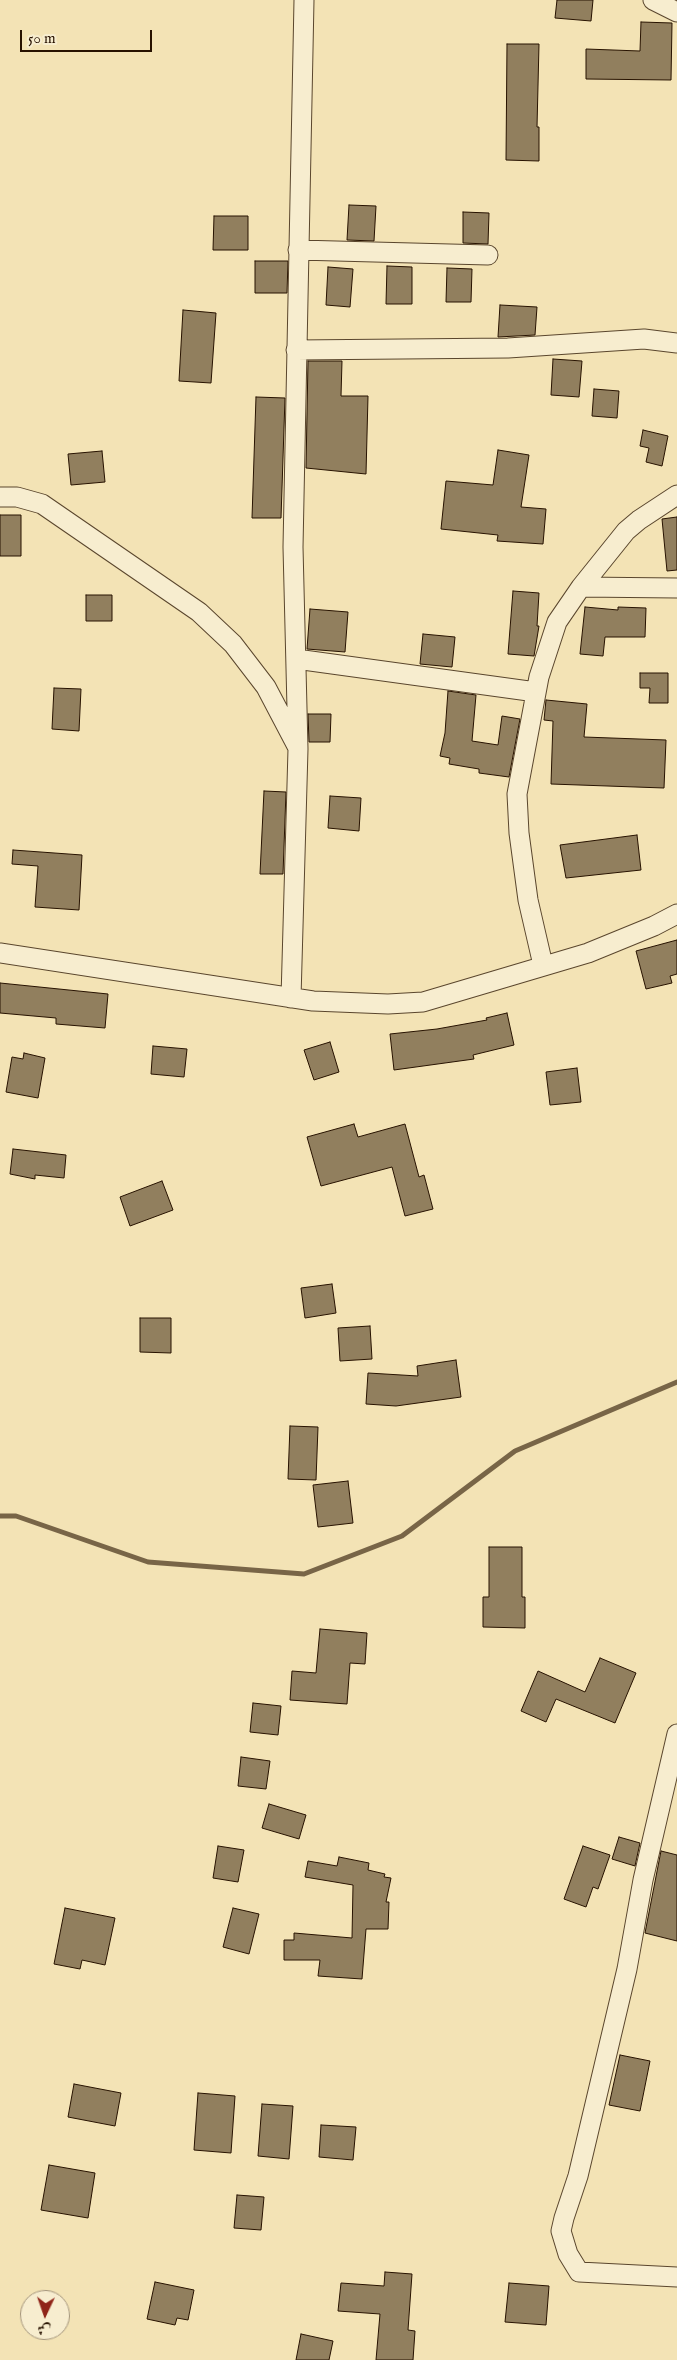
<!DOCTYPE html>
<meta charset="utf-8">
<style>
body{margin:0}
#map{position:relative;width:677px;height:2360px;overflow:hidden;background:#f3e3b5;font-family:"IM FELL English",Amiri,serif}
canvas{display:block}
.north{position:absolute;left:20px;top:2290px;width:50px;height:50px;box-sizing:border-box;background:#f7edcf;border:1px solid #a4957c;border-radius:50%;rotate:183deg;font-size:14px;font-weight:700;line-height:20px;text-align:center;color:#271200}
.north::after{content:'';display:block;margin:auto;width:18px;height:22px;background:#8f2418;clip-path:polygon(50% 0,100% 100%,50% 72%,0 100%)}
.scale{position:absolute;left:20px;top:30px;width:132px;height:22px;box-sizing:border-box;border:2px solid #271200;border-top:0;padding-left:6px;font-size:15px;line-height:18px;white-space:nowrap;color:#271200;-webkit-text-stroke:4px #f7edcf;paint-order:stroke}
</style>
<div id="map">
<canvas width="677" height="2360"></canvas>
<div class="north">ش</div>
<div class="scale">50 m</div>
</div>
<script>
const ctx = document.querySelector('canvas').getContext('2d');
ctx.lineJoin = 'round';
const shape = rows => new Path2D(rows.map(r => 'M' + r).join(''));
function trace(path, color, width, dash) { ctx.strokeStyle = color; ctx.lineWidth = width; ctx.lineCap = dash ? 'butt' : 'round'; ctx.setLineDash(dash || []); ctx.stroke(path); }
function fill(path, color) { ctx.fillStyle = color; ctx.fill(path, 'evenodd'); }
trace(shape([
 [0,1516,16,1516,148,1562,304,1574,402,1536,515,1451,677,1382]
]), '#786547', 5);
const building = shape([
 [557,0,593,0,591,21,555,18,557,0],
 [641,22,672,23,671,80,586,79,586,49,640,51,641,22],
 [507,44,539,44,537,127,539,127,539,161,506,160,507,44],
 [349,205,376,206,374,241,347,240,349,205],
 [463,212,489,213,488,244,463,243,463,212],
 [214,216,248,216,248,250,213,250,214,216],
 [255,261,288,261,287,293,255,293,255,261],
 [387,266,412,267,412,304,386,304,387,266],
 [328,267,353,269,350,307,326,305,328,267],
 [447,268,472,269,471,302,446,302,447,268],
 [500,305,537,307,535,335,498,337,500,305],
 [183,310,216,313,211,383,179,381,183,310],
 [553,359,582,361,579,397,551,395,553,359],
 [308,361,342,361,341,396,368,396,366,474,306,468,308,361],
 [594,389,619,391,617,418,592,416,594,389],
 [256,397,285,398,281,518,252,518,256,397],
 [643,430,668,436,662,466,646,462,649,448,640,446,643,430],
 [498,450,529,455,521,507,546,509,543,544,497,541,498,535,441,529,446,481,493,485,498,450],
 [102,451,105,482,71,485,68,454,102,451],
 [0,515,21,515,21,556,0,556,0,515],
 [677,517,677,570,667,571,662,519,677,517],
 [513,591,539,593,537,626,539,626,534,656,508,654,513,591],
 [86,595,112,595,112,621,86,621,86,595],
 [585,607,618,610,618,607,646,608,645,637,605,637,603,656,580,654,585,607],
 [310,609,348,612,345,652,307,649,310,609],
 [423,634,455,637,452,667,420,664,423,634],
 [640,673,668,673,668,703,649,703,650,688,640,688,640,673],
 [54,688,81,689,79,731,52,729,54,688],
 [448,691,476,695,472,741,498,745,502,716,520,719,509,777,479,773,479,769,449,764,450,758,440,756,445,733,448,691],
 [546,700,587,704,584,737,666,740,664,788,551,784,553,721,544,720,546,700],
 [308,714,331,714,330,742,309,742,308,714],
 [264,791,286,792,283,874,260,874,264,791],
 [330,796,361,798,359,831,328,828,330,796],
 [637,835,641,870,566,878,560,845,637,835],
 [13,850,82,855,79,910,35,907,38,866,12,864,13,850],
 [677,940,677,974,670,976,672,983,646,989,636,951,677,940],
 [0,983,108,994,105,1028,56,1024,56,1018,0,1013,0,983],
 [507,1013,514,1045,473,1055,474,1059,394,1070,390,1034,437,1029,487,1020,486,1018,507,1013],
 [330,1042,339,1072,314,1080,304,1050,330,1042],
 [153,1046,187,1049,184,1077,151,1074,153,1046],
 [24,1053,45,1058,38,1098,6,1092,12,1057,23,1059,24,1053],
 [577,1068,581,1102,550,1105,546,1072,577,1068],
 [354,1124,358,1137,405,1124,419,1177,424,1175,433,1209,405,1216,392,1167,321,1186,307,1137,354,1124],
 [13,1149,66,1155,64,1178,35,1175,35,1179,10,1174,13,1149],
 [162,1181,173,1210,130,1226,120,1197,162,1181],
 [332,1284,336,1313,305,1318,301,1288,332,1284],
 [140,1318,171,1318,171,1353,140,1352,140,1318],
 [370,1326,372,1359,340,1361,338,1328,370,1326],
 [456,1360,461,1397,396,1406,366,1404,368,1373,418,1376,417,1366,456,1360],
 [290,1426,318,1427,316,1480,288,1479,290,1426],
 [348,1481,353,1523,318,1527,313,1485,348,1481],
 [489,1547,522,1547,522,1597,525,1597,525,1628,483,1627,483,1597,489,1597,489,1547],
 [320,1629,367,1633,365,1664,350,1663,347,1704,290,1700,292,1671,316,1673,320,1629],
 [600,1658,636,1673,615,1723,556,1699,546,1722,521,1711,538,1671,585,1692,600,1658],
 [253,1703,281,1706,278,1735,250,1732,253,1703],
 [241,1757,270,1761,266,1789,238,1786,241,1757],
 [269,1804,306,1815,299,1839,262,1828,269,1804],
 [619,1837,640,1843,635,1866,612,1859,619,1837],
 [218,1846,244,1850,238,1882,213,1878,218,1846],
 [583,1846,610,1855,598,1889,593,1887,586,1907,564,1899,583,1846],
 [661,1851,677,1855,677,1941,645,1933,661,1851],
 [339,1857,369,1863,368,1870,385,1874,384,1877,391,1878,386,1902,389,1902,388,1929,366,1929,362,1979,318,1976,320,1960,284,1960,284,1940,294,1940,294,1933,352,1938,353,1885,305,1877,308,1861,337,1866,339,1857],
 [65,1908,115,1918,105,1965,82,1960,80,1969,54,1964,65,1908],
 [233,1908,259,1914,249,1954,223,1947,233,1908],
 [620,2055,650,2061,640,2111,609,2105,620,2055],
 [74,2084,121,2093,115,2126,68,2117,74,2084],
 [198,2093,235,2096,231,2153,194,2150,198,2093],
 [262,2104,293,2106,289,2159,258,2156,262,2104],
 [321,2125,356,2127,353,2160,319,2157,321,2125],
 [49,2165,95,2173,88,2218,41,2210,49,2165],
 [237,2195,264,2197,261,2230,234,2228,237,2195],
 [385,2272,412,2274,408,2330,415,2331,413,2360,376,2360,380,2314,338,2311,341,2283,384,2286,385,2272],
 [155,2282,194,2290,188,2320,177,2318,175,2325,147,2319,155,2282],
 [509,2283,549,2286,546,2325,505,2322,509,2283],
 [301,2334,333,2341,329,2360,296,2360,301,2334]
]);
fill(building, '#917f5e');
trace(building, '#271200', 1);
const street = shape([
 [653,0,677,12],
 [298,250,488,255],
 [296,350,508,348,644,339,677,343],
 [0,497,17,497,42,504,199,612,233,644,266,687,297,746],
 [581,587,677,588],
 [296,659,536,692],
 [0,953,313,1001,388,1004,423,1002,588,953,654,926,677,914],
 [543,965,528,900,519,833,517,794,539,677,557,622,581,587,626,531,639,520,677,495],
 [291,998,298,749,293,547,304,0],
 [677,1734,643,1880,627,1969,578,2176,564,2218,561,2231,568,2254,579,2272,677,2277]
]);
trace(street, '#5a462d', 21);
trace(street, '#f7edcf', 19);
</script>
